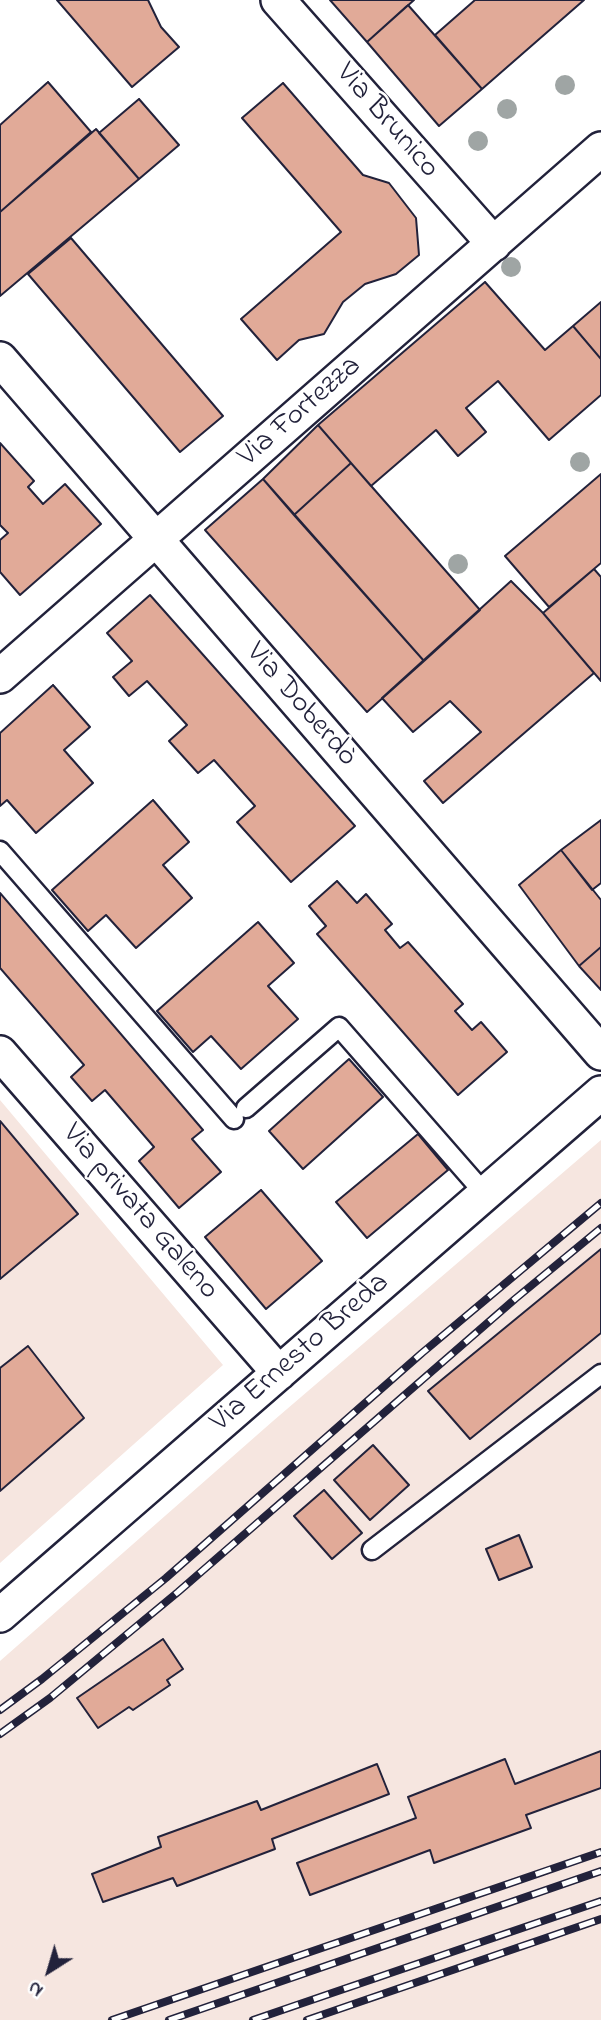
<!DOCTYPE html>
<meta charset="utf-8">
<style>
body{margin:0}
#map{position:relative;width:601px;height:2020px;overflow:hidden;background:#fff;font-family:"Indie Flower",sans-serif}
canvas{display:block}
.north{position:absolute;left:14px;top:1936px;width:70px;height:70px;-webkit-text-stroke:5px #fff;paint-order:stroke;rotate:217deg;font-size:19px;font-weight:700;line-height:28px;text-align:center;color:#22223b}
.north::after{content:'';display:block;margin:auto;width:24px;height:32px;background:#22223b;clip-path:polygon(50% 0,100% 100%,50% 72%,0 100%)}
</style>
<div id="map">
<canvas width="601" height="2020"></canvas>
<div class="north">N</div>
</div>
<script>
const ctx = document.querySelector('canvas').getContext('2d');
ctx.lineJoin = 'round';
function fill(path, color) { ctx.fillStyle = color; ctx.fill(path, 'evenodd'); }
const shape = rows => new Path2D(rows.map(r => 'M' + r).join(''));
function trace(path, color, width, dash) { ctx.strokeStyle = color; ctx.lineWidth = width; ctx.lineCap = dash ? 'butt' : 'round'; ctx.setLineDash(dash || []); ctx.stroke(path); }
function drawText(font, color, halo, rows, align = 'center') {
  ctx.font = font + ' "Indie Flower",sans-serif'; ctx.lineWidth = 5; ctx.setLineDash([]); ctx.textBaseline = 'middle'; ctx.strokeStyle = halo; ctx.fillStyle = color; for (const [text, x, y, turn = 0] of rows) {
    ctx.save(); ctx.translate(x, y); ctx.rotate((+turn || 0) * Math.PI / 180); ctx.textAlign = isNaN(turn) ? turn : align; if (halo) ctx.strokeText(text, 0, 0); ctx.fillText(text, 0, 0); ctx.restore();
  }
}
fill(shape([
 [0,1100,223,1365,0,1563],
 [601,1140,601,2020,0,2020,0,1661,273,1421]
]), '#f6e6e0');
const building = shape([
 [57,0,148,0,161,27,179,47,132,87,57,0],
 [330,0,414,0,367,42,330,0],
 [475,0,584,0,482,89,435,35,475,0],
 [408,5,482,89,439,126,367,42,408,5],
 [48,82,91,132,0,212,0,125,48,82],
 [283,83,363,175,389,183,416,218,419,255,396,274,365,284,343,302,324,334,299,340,277,360,241,319,341,232,242,118,283,83],
 [139,99,179,145,139,179,99,133,139,99],
 [96,129,139,179,0,296,0,212,96,129],
 [71,238,223,416,180,452,28,274,71,238],
 [485,282,545,350,573,326,601,359,601,395,549,440,498,381,466,408,486,432,458,456,436,430,371,486,318,425,485,282],
 [601,302,601,359,573,326,601,302],
 [318,425,351,463,294,515,263,479,318,425],
 [0,443,34,481,28,487,43,504,65,484,101,524,20,595,0,572,0,540,8,533,0,525,0,443],
 [351,463,480,610,424,661,294,515,351,463],
 [601,474,601,563,549,607,505,556,601,474],
 [263,479,424,661,367,712,205,530,263,479],
 [594,569,601,577,601,681,543,613,594,569],
 [511,581,543,613,594,673,443,803,424,781,481,732,450,701,413,732,382,698,511,581],
 [150,595,355,826,291,882,237,822,255,806,214,760,198,773,169,741,187,725,147,681,129,696,113,677,132,661,107,633,150,595],
 [53,685,90,727,64,750,93,783,36,833,7,800,0,806,0,733,53,685],
 [153,800,189,842,163,865,192,898,136,948,106,915,88,931,52,890,153,800],
 [601,820,601,883,592,890,561,850,601,820],
 [561,850,601,900,601,947,579,966,519,885,561,850],
 [337,881,357,903,366,894,392,924,385,930,400,948,408,942,463,1004,455,1011,472,1030,481,1022,507,1052,458,1095,317,934,326,926,309,906,337,881],
 [0,893,203,1130,192,1139,221,1172,179,1208,139,1161,154,1147,105,1090,92,1101,71,1077,84,1065,0,968,0,893],
 [258,922,294,963,268,986,298,1019,241,1069,211,1036,193,1052,157,1011,258,922],
 [601,947,601,990,579,966,601,947],
 [349,1059,383,1097,303,1169,269,1131,349,1059],
 [0,1121,78,1214,0,1279,0,1121],
 [418,1134,448,1170,367,1238,336,1202,418,1134],
 [261,1190,322,1261,266,1309,205,1237,261,1190],
 [601,1249,601,1333,470,1439,428,1391,601,1249],
 [28,1346,84,1418,0,1491,0,1368,28,1346],
 [373,1445,409,1485,370,1520,334,1480,373,1445],
 [324,1490,362,1533,332,1559,294,1516,324,1490],
 [519,1535,532,1567,499,1580,486,1549,519,1535],
 [163,1639,183,1669,167,1680,170,1685,133,1710,129,1707,98,1728,77,1698,163,1639],
 [601,1751,601,1788,526,1815,531,1828,434,1863,430,1850,310,1895,297,1863,416,1818,408,1797,505,1759,515,1784,601,1751],
 [377,1764,389,1794,272,1839,275,1849,177,1886,173,1878,103,1902,92,1874,161,1847,158,1837,257,1801,261,1810,377,1764]
]);
fill(building, '#e1aa98');
trace(building, '#22223b', 2);
const lane = shape([
 [0,851,234,1119],
 [246,1108,339,1027,485,1194],
 [372,1550,601,1374]
]);
const street = shape([
 [278,0,494,244],
 [0,359,601,1053],
 [0,676,601,149],
 [0,1053,279,1373],
 [0,1615,601,1093]
]);
trace(lane, '#22223b', 23);
trace(street, '#22223b', 38);
trace(lane, '#fff', 18);
trace(street, '#fff', 33);
const rail = shape([
 [0,1710,42,1679,166,1578,422,1353,601,1203],
 [0,1734,50,1698,178,1592,515,1299,601,1228],
 [112,2020,601,1852],
 [169,2020,601,1871],
 [253,2020,601,1901],
 [307,2020,601,1919]
]);
trace(rail, '#22223b', 8);
trace(rail, '#fff', 5, [16]);
ctx.fillStyle = '#9fa5a4';
for (const [x, y] of [
 [565,85],
 [507,109],
 [478,141],
 [511,267],
 [580,462],
 [458,564]
]) { ctx.beginPath(); ctx.arc(x, y, 10, 0, 2 * Math.PI); ctx.fill(); }
drawText('30px', '#22223b', '#fff', [
 ["Via Brunico",386,122,49],
 ["Via Fortezza",301,413,-41],
 ["Via Doberdò",300,706,49],
 ["Via privata Galeno",139,1213,49],
 ["Via Ernesto Breda",301,1354,-41]
]);
</script>
